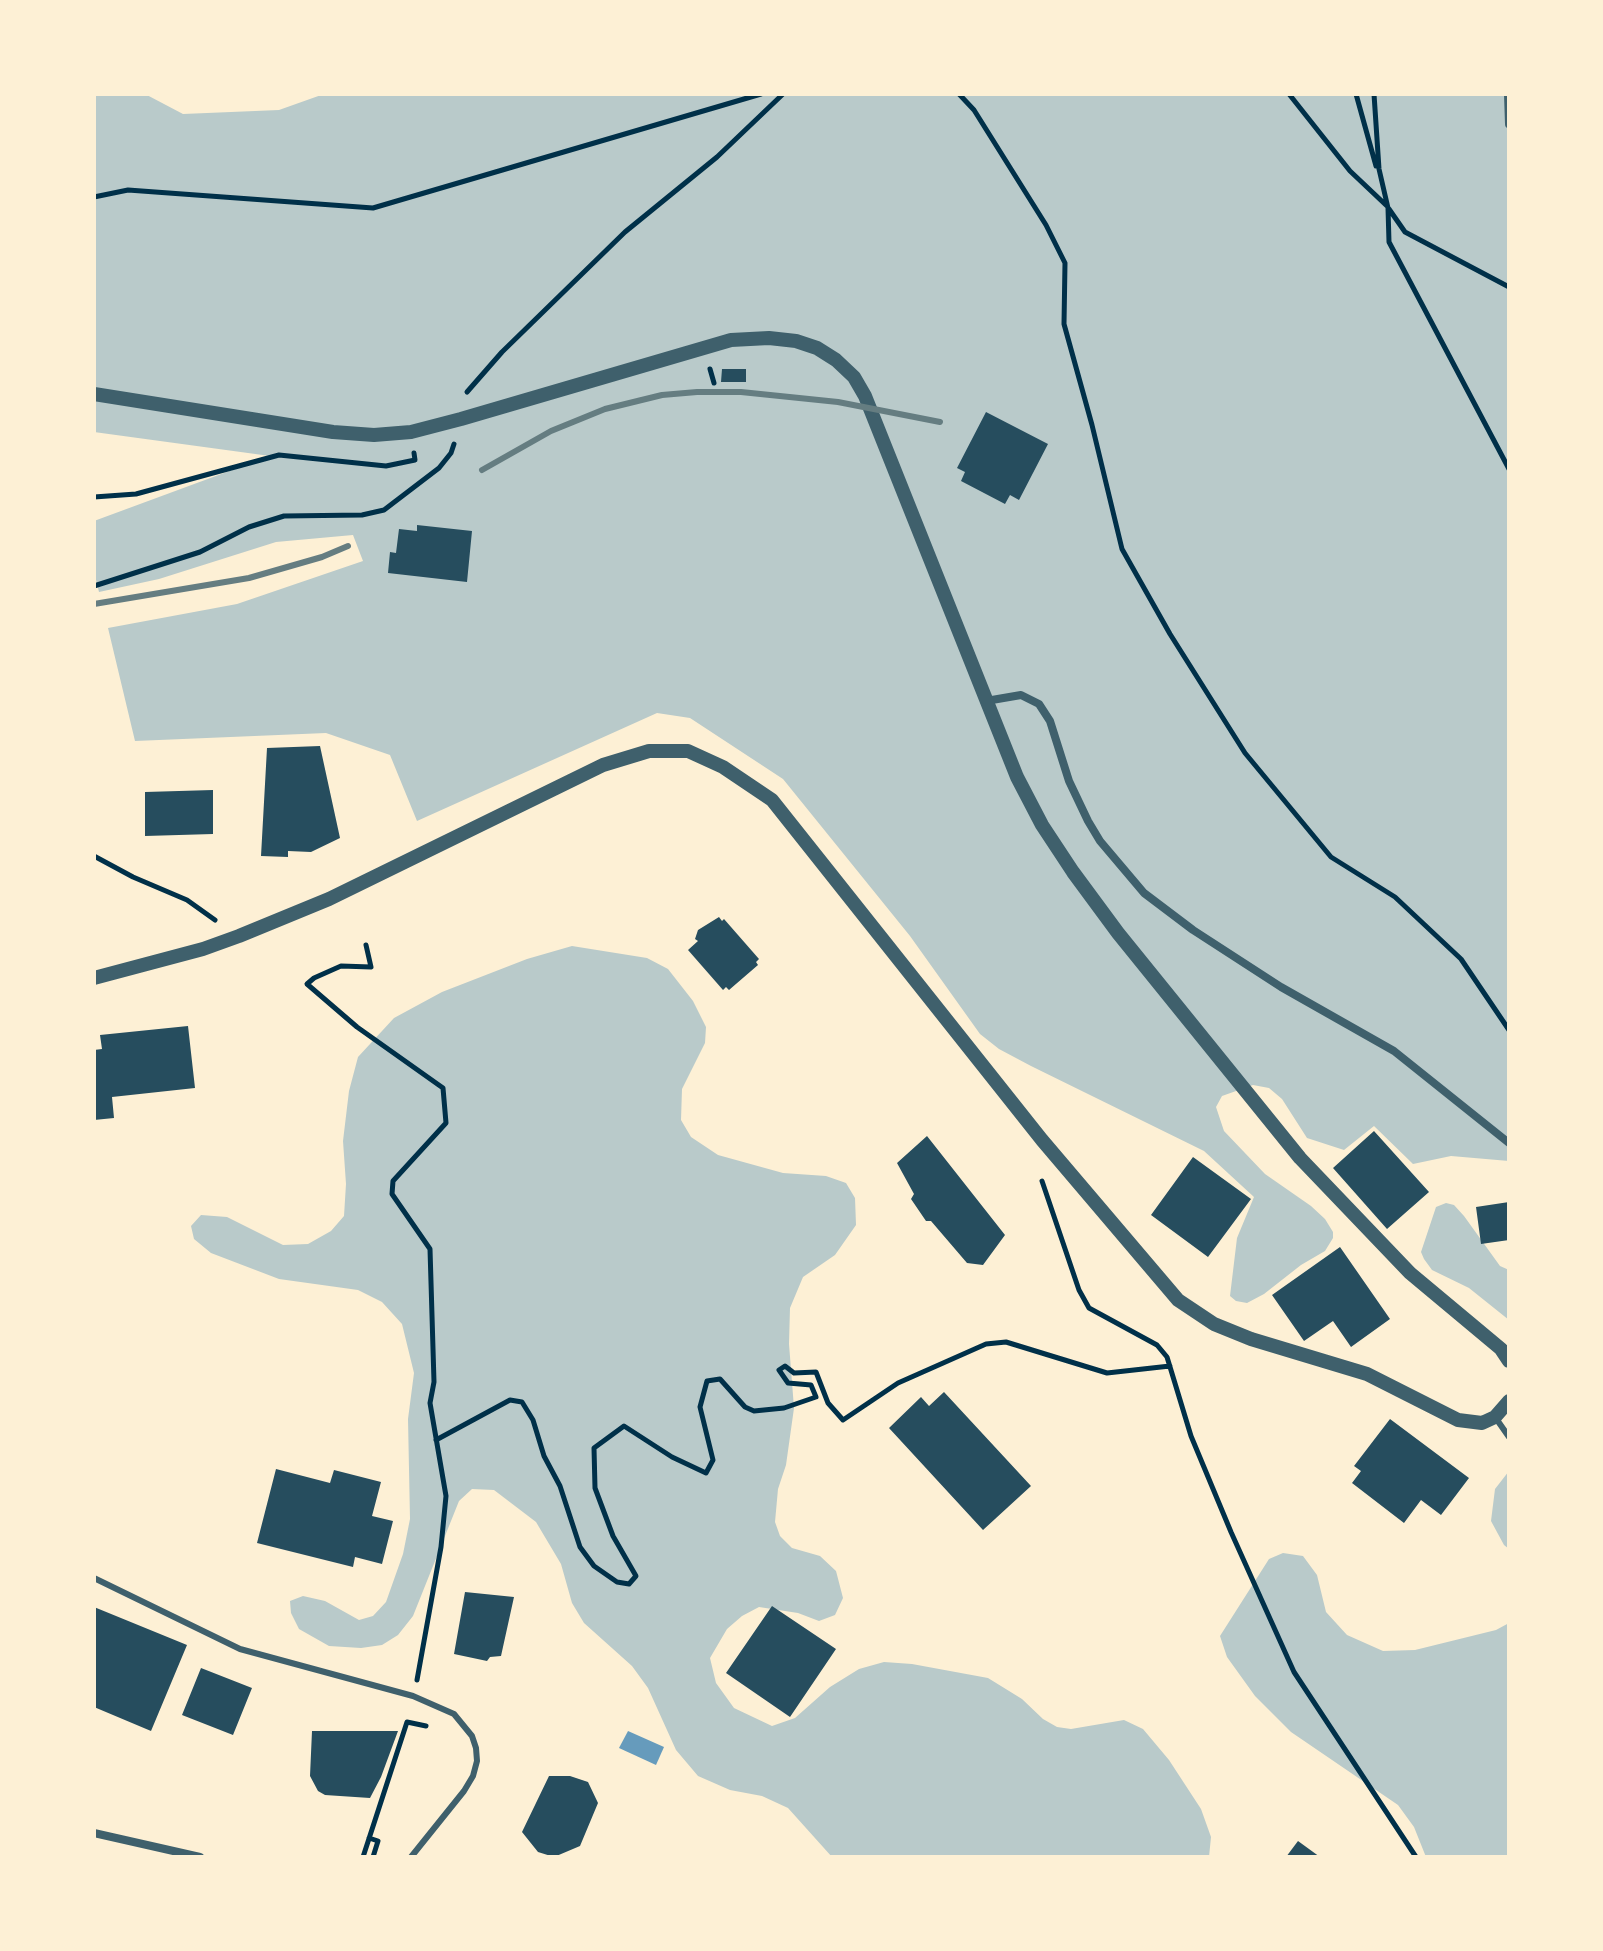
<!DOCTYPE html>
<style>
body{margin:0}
#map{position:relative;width:1603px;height:1951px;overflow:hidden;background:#fdf0d5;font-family:"Noto Sans",sans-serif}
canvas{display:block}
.frame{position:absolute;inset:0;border:96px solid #fdf0d5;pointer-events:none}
</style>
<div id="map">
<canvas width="1603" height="1951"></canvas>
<div class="frame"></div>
</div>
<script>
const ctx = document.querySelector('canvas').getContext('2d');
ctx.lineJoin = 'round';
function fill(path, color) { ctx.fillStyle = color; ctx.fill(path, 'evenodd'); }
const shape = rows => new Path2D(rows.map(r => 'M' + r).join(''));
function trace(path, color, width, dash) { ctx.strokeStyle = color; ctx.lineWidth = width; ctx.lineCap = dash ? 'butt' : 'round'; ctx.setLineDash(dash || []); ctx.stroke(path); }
fill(shape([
 [94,94,145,94,183,114,279,110,324,94,1509,94,1509,1161,1451,1156,1413,1164,1374,1126,1344,1150,1307,1138,1282,1099,1269,1088,1253,1085,1222,1096,1216,1107,1224,1131,1265,1174,1311,1206,1325,1219,1333,1232,1333,1238,1325,1251,1301,1265,1264,1294,1247,1303,1236,1301,1230,1296,1237,1238,1254,1197,1204,1151,1031,1066,999,1049,980,1034,910,936,783,779,690,718,657,713,417,821,390,755,326,733,135,741,108,628,237,604,363,561,353,535,276,542,159,579,99,592,94,572,94,521,270,456,94,432],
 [572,946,647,958,668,969,693,1001,706,1027,705,1043,682,1089,681,1120,691,1137,718,1155,783,1173,826,1176,846,1183,855,1198,856,1225,835,1255,803,1277,790,1308,789,1344,794,1408,786,1465,778,1489,775,1522,780,1536,792,1548,820,1556,836,1571,843,1598,835,1615,819,1621,798,1613,759,1607,742,1616,727,1629,710,1658,716,1683,734,1708,772,1726,795,1718,830,1687,859,1669,884,1662,912,1664,988,1678,1022,1699,1043,1719,1057,1727,1071,1729,1124,1720,1143,1729,1169,1760,1201,1809,1211,1837,1209,1857,832,1857,788,1808,762,1796,730,1790,698,1776,676,1750,648,1688,632,1666,584,1623,572,1603,561,1564,536,1522,494,1490,472,1489,459,1501,413,1616,398,1635,382,1645,361,1648,329,1646,299,1629,291,1613,290,1601,303,1596,325,1601,359,1620,373,1616,386,1602,403,1554,410,1519,408,1419,414,1373,402,1324,382,1302,358,1290,279,1279,211,1253,194,1239,191,1226,201,1215,227,1217,283,1245,308,1244,331,1231,344,1216,346,1184,343,1141,349,1091,358,1057,394,1018,442,992,527,959],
 [1446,1203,1454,1205,1464,1216,1500,1266,1509,1270,1509,1320,1469,1288,1432,1270,1424,1259,1421,1252,1436,1207],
 [1509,1471,1509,1549,1504,1545,1491,1521,1495,1489],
 [1283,1553,1303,1556,1317,1575,1326,1612,1347,1635,1383,1651,1415,1650,1496,1630,1509,1623,1509,1857,1426,1857,1414,1827,1398,1805,1291,1732,1255,1696,1227,1657,1220,1636,1269,1559]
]), '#b9caca');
fill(shape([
 [628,1731,664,1747,656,1765,619,1748]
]), '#669bbc');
fill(shape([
 [722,369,746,369,746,382,721,382],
 [986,412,1048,444,1019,500,1010,495,1005,504,961,481,965,472,957,468],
 [417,525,472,531,467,582,388,573,390,552,396,553,399,529,417,531],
 [320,746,340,838,311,852,288,851,288,857,261,856,267,748],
 [213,790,213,834,145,836,145,792],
 [719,917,722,921,724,919,759,959,756,962,758,965,729,990,726,987,723,990,688,950,698,941,695,939,698,930],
 [188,1026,195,1088,112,1097,114,1118,94,1120,94,1050,102,1049,100,1035],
 [1374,1131,1429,1192,1387,1229,1333,1168],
 [927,1136,1005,1235,983,1265,967,1263,931,1221,926,1221,911,1199,914,1194,897,1163],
 [1193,1157,1251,1199,1208,1257,1151,1215],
 [1509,1202,1509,1240,1481,1244,1476,1207],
 [1340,1247,1390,1319,1351,1347,1333,1321,1304,1341,1272,1295],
 [944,1392,1031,1486,983,1530,889,1428,921,1397,929,1406],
 [1390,1419,1469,1478,1441,1515,1421,1500,1404,1523,1352,1483,1361,1471,1354,1466],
 [276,1469,330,1483,334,1470,381,1482,372,1516,393,1521,382,1564,355,1557,353,1567,257,1543],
 [465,1592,514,1597,501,1656,490,1657,487,1661,454,1654],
 [772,1606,836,1649,790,1717,726,1673],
 [94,1607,187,1645,151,1731,94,1707],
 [201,1668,252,1688,233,1735,182,1715],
 [312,1731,398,1731,381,1777,370,1798,325,1795,318,1791,310,1776],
 [549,1776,570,1776,588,1782,598,1803,580,1846,554,1857,538,1852,522,1832],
 [1298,1841,1320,1857,1286,1857]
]), '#264d5e');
trace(shape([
 [959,94,974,110,1046,225,1065,263,1064,324,1092,425,1122,549,1170,634,1245,753,1331,857,1395,897,1461,959,1509,1030],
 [1289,94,1350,171,1387,206],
 [1356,94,1376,166],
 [1374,94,1379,169,1388,208,1389,242,1509,469],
 [94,197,128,190,373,208,761,94],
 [1389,209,1405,232,1509,287],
 [710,369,714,383],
 [467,392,502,352,625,232,717,157,783,94],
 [94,497,136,494,279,455,386,466,415,460,414,453],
 [94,586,200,552,249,527,284,516,362,515,384,510,439,468,451,453,454,444],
 [94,856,133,877,187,900,215,920],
 [366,945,371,967,341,966,314,978,307,984,357,1027,443,1088,446,1123,393,1181,392,1194,430,1249,434,1382,430,1403,446,1496,441,1547,417,1680],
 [1042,1181,1079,1290,1089,1308,1157,1345,1167,1357,1191,1436,1231,1532,1294,1672,1416,1857],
 [436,1440,510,1400,522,1402,533,1420,544,1456,560,1486,580,1547,594,1566,617,1582,629,1584,636,1576,613,1536,595,1488,594,1448,624,1426,672,1457,706,1473,713,1460,700,1407,707,1381,720,1379,745,1407,754,1411,784,1408,816,1397,811,1385,788,1383,779,1370,785,1366,794,1373,816,1372,828,1403,843,1420,898,1383,986,1344,1006,1342,1107,1373,1170,1366],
 [369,1838,378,1841,373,1857],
 [363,1857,407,1722,426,1726]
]), '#003049', 5);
trace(shape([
 [1495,1417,1509,1437],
 [94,1578,240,1649,413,1696,454,1714,472,1736,476,1748,477,1761,473,1776,464,1791,411,1857]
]), '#3f606c', 6);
trace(shape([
 [1508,94,1509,124],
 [986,701,1021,695,1039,704,1050,721,1069,781,1088,821,1100,841,1144,893,1193,930,1281,987,1394,1051,1509,1143],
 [94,1833,200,1857]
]), '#3f606c', 8);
trace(shape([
 [94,394,333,432,374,435,411,432,461,419,731,340,769,338,796,341,817,348,836,360,854,377,865,396,1017,777,1042,825,1073,872,1118,933,1300,1158,1410,1273,1501,1349,1509,1361],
 [94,978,203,949,239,936,329,899,603,765,649,751,688,751,723,767,772,800,1042,1140,1178,1300,1214,1324,1251,1339,1367,1374,1458,1420,1482,1423,1495,1417,1509,1401]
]), '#3f606c', 14);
trace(shape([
 [482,470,551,431,605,409,662,395,697,392,741,392,838,402,940,422],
 [94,604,249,578,322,557,348,546]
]), '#657d81', 6);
</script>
